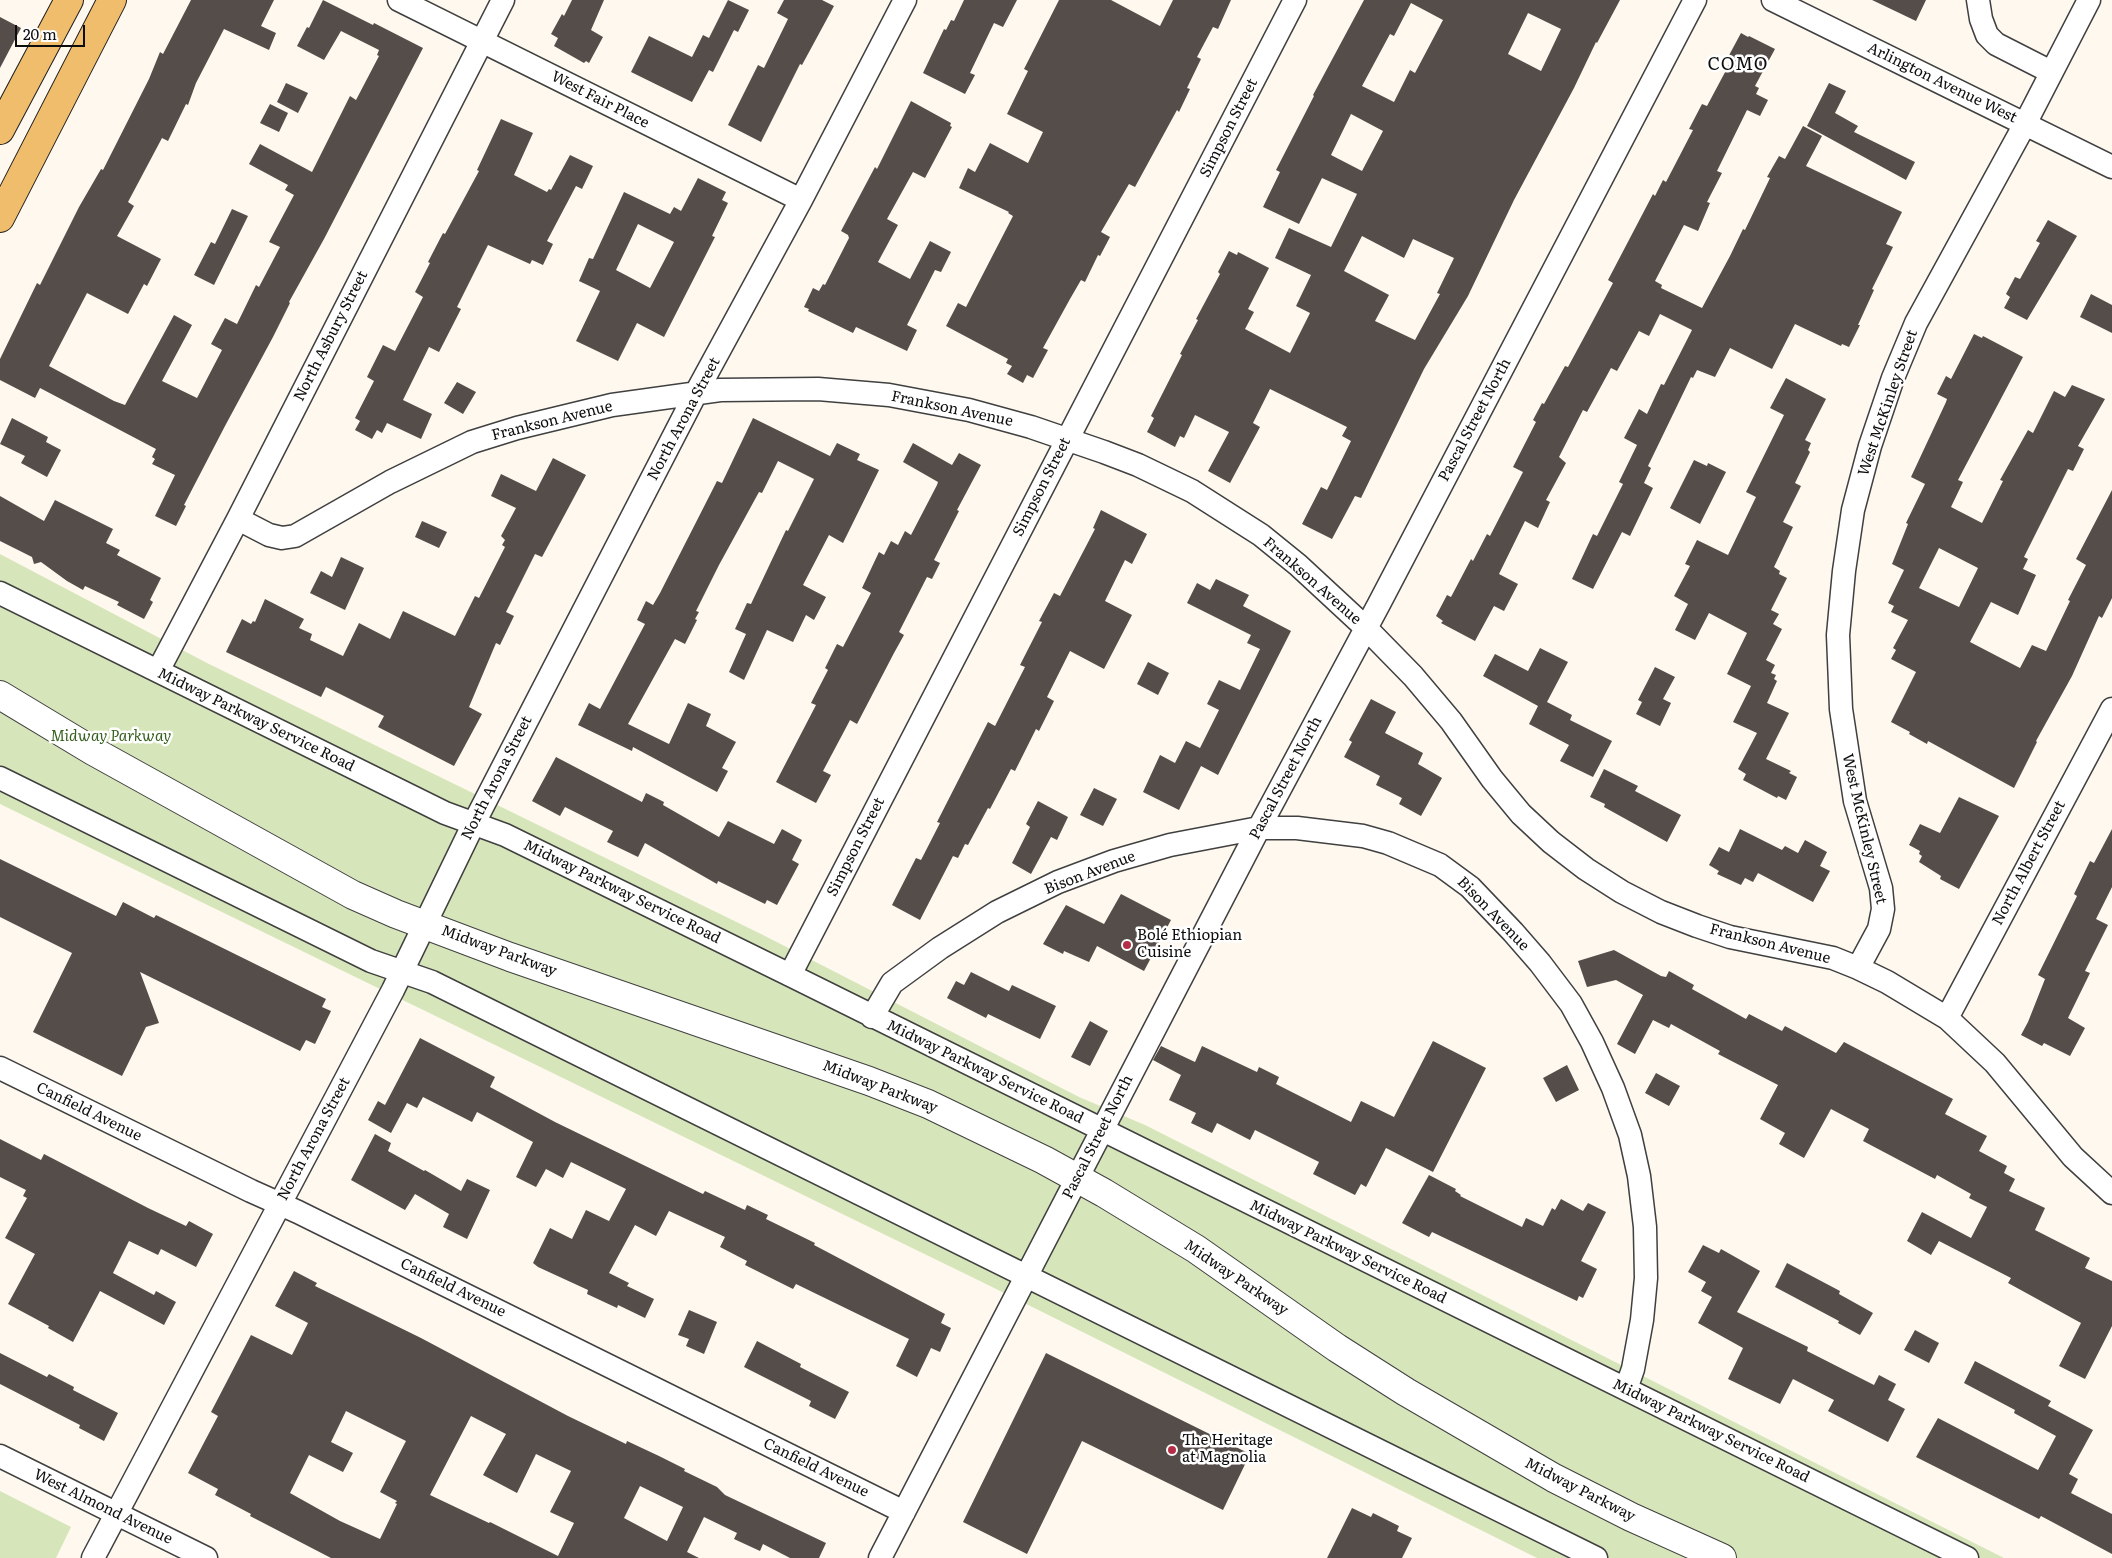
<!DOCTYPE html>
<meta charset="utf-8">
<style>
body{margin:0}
#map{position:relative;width:2112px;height:1558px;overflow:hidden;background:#fef8ee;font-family:Literata,serif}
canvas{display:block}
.scale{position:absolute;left:15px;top:25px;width:70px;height:22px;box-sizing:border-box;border:2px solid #0d0d0d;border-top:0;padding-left:6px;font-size:15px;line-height:18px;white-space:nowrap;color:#0d0d0d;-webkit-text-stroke:4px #fff;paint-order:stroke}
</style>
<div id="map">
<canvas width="2112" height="1558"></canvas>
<div class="scale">20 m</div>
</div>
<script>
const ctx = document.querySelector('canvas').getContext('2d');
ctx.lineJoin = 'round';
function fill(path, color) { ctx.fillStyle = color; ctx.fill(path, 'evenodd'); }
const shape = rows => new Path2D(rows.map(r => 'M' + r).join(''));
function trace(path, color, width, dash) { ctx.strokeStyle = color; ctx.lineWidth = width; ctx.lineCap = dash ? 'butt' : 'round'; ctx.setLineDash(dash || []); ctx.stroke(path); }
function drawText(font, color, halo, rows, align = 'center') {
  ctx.font = font + ' Literata,serif'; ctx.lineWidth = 5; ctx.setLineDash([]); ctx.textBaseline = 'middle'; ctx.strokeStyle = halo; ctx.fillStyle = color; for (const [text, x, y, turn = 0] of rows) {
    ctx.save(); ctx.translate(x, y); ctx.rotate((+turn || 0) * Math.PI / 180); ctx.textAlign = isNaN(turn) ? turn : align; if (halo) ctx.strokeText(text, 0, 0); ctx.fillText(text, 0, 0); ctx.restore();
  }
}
fill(shape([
 [0,554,207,663,763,935,1079,1097,1145,1125,2004,1558,1537,1558,982,1282,0,804],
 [0,1491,71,1527,56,1558,0,1558]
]), '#d7e6ba');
fill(shape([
 [191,0,274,0,261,26,276,33,269,50,224,29,196,83,188,105,186,104,168,141,162,138,128,202,134,206,117,236,161,259,147,286,144,284,128,314,87,293,49,366,114,401,125,405,174,315,192,325,162,381,197,398,222,350,211,344,225,318,237,324,256,285,259,287,280,247,269,242,294,195,285,190,288,185,249,164,260,144,312,172,350,96,356,100,379,56,377,55,379,50,341,31,324,60,297,46,307,27,309,28,323,0,373,25,374,23,423,48,324,239,289,302,290,303,273,337,225,426,184,505,186,506,176,526,155,516,175,475,152,464,155,459,152,457,156,449,40,388,35,398,0,380,0,359,37,283,40,285,79,207,101,169,103,170,149,79,160,52,163,54],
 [572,0,604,0,591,30,603,37,589,63,586,61,584,63,554,46,558,38,551,34,562,14,564,16],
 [728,0,749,10,738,32,734,30,713,72,709,70,692,102,631,72,649,36,692,57,703,35,709,38],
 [784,0,822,0,834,6,802,65,800,64,761,142,728,125,758,65,764,68,788,19,777,13],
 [964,0,1017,0,1003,27,994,23,970,73,975,75,965,94,923,73,944,29,946,30,951,20,954,21],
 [1059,0,1111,0,1160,26,1173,0,1231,0,1218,29,1213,27,1197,57,1201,59,1187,88,1190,89,1179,112,1177,110,1135,187,1129,184,1101,232,1110,237,1100,256,1098,255,1085,282,1081,280,1070,299,1043,348,1048,350,1033,378,1027,375,1023,383,1007,374,1012,366,1006,363,1008,359,946,326,958,303,966,307,1013,216,1008,213,1009,212,959,188,968,168,975,172,990,143,1028,163,1043,132,1007,114,1028,71,1024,69],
 [1364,0,1620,0,1597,43,1596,42,1574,88,1514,200,1468,296,1424,369,1361,498,1355,496,1332,539,1302,524,1321,487,1327,490,1351,441,1342,436,1347,427,1270,389,1253,423,1260,427,1230,483,1208,471,1229,432,1195,415,1184,438,1180,436,1175,447,1147,432,1154,418,1151,416,1182,355,1180,354,1198,320,1196,319,1220,274,1218,272,1229,251,1237,255,1238,252,1269,268,1248,309,1254,312,1245,329,1290,353,1310,313,1296,306,1311,275,1275,258,1289,228,1331,247,1357,194,1322,178,1299,224,1263,207,1280,172,1276,170,1314,96,1313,95],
 [1411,3,1443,20,1415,73,1410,70,1394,102,1362,86,1390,34,1394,36],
 [1528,13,1561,29,1541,71,1508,54],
 [1351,114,1383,131,1362,171,1331,155],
 [1362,236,1404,258,1413,239,1454,258,1437,293,1440,294,1415,340,1375,321,1389,295,1344,271],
 [1872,0,1926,0,1916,21],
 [0,17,21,28,0,68],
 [1741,33,1748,37,1749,36,1775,49,1755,86,1759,88,1756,94,1768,100,1760,116,1747,110,1717,171,1722,173,1707,202,1710,203,1698,231,1684,225,1655,281,1662,285,1661,288,1702,308,1730,256,1743,229,1745,230,1770,178,1767,177,1779,156,1785,159,1803,126,1822,136,1806,166,1902,212,1886,244,1893,247,1872,289,1874,290,1858,325,1860,325,1849,347,1842,344,1841,346,1795,324,1772,369,1730,348,1715,377,1697,370,1693,378,1691,377,1648,466,1651,468,1644,483,1653,488,1630,536,1622,532,1593,589,1572,579,1593,534,1597,536,1623,484,1619,482,1637,445,1624,438,1639,409,1647,414,1661,384,1664,385,1692,330,1660,314,1649,336,1639,331,1617,371,1611,368,1587,412,1583,410,1559,457,1566,463,1546,500,1550,502,1538,528,1525,521,1499,574,1518,584,1504,611,1494,606,1475,641,1441,623,1443,621,1436,616,1447,595,1451,597,1471,559,1473,561,1487,534,1490,536,1523,472,1513,467,1536,422,1533,420,1542,403,1544,404,1565,366,1568,367,1588,330,1613,283,1608,280,1653,194,1655,196,1663,180,1666,182,1693,130,1689,129,1702,104,1707,106,1731,61,1727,59],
 [286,83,308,93,298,113,277,102],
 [1829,83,1846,91,1835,113,1858,126,1854,132,1915,162,1906,180,1807,126],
 [911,101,951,123,950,126,952,127,925,178,913,172,887,219,898,225,878,262,910,279,930,241,951,252,941,272,935,270,907,325,917,330,907,351,856,327,853,333,808,311,809,309,804,307,813,288,819,291,823,284,825,285,849,238,848,235,841,231,875,167,877,169],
 [270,104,288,113,279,132,260,123],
 [501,119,533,133,514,175,547,192,549,189,551,190,570,155,593,166,582,189,576,186,547,241,553,244,543,265,532,260,530,264,488,245,457,307,461,309,439,352,429,347,403,400,432,414,421,439,387,423,382,433,377,430,372,439,355,430,360,421,355,418,374,381,367,377,383,345,395,351,423,297,415,292,430,263,428,262,443,233,445,234,479,171,477,170],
 [698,178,726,192,722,200,728,203,712,236,715,237,664,337,637,323,618,361,576,341,600,291,579,281,589,258,593,259,624,192,670,214,674,207,681,211],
 [638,224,674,242,650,288,616,270],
 [232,209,248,216,214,285,194,275,211,242,215,244],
 [2048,220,2077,236,2027,320,2004,308,2010,297,2006,294,2015,277,2020,279,2040,243,2036,241],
 [2091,294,2112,305,2112,333,2080,317],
 [1974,334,1982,338,1983,336,2023,357,1958,480,1963,482,1951,507,1982,523,2003,481,2000,480,2028,430,2033,433,2054,391,2065,397,2072,385,2105,399,2078,446,2084,449,2073,471,2068,469,2024,557,2028,559,2023,569,2036,575,2018,615,1991,602,1970,642,2020,668,2032,645,2046,651,2070,601,2068,600,2086,565,2076,559,2112,490,2112,598,2102,618,2099,616,2072,676,2036,741,2037,742,2014,788,1928,741,1927,744,1909,734,1910,732,1891,722,1916,672,1891,659,1896,650,1893,648,1908,620,1891,612,1894,606,1888,603,1904,570,1892,564,1908,524,1906,523,1925,484,1911,477,1946,402,1947,399,1937,394,1946,376,1951,379],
 [1939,548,1978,568,1959,607,1919,588],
 [1786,378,1826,399,1805,440,1811,443,1808,450,1810,452,1795,483,1801,486,1783,522,1793,527,1774,567,1780,571,1779,574,1787,578,1771,610,1779,614,1773,624,1782,629,1766,660,1775,665,1771,673,1776,675,1774,679,1777,681,1767,703,1789,713,1766,759,1791,771,1789,773,1797,777,1786,800,1778,796,1777,798,1743,780,1746,774,1738,769,1757,733,1733,722,1751,686,1727,674,1747,633,1709,613,1695,640,1675,630,1688,604,1674,596,1690,566,1685,564,1697,540,1728,555,1756,497,1746,492,1784,415,1770,408],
 [457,382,476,392,463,414,444,403],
 [12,418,48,437,46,442,61,450,47,477,21,463,25,456,0,444],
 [753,418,830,456,837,443,860,454,857,460,879,470,843,543,829,535,803,585,826,597,814,620,806,615,793,642,767,630,744,680,729,672,746,634,735,629,747,603,751,604,786,530,788,531,814,479,778,461,762,493,759,492,719,565,696,611,699,612,695,619,697,620,685,644,675,639,628,724,669,744,688,703,711,714,706,726,736,742,722,768,728,771,717,792,633,747,632,751,578,725,589,703,600,709,645,624,637,620,646,601,653,605,660,593,717,481,722,483],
 [913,443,952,465,959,453,981,465,957,510,959,511,934,560,940,563,932,579,927,577,899,632,904,635,894,653,857,724,850,720,849,722,823,771,831,775,816,803,776,782,816,705,811,703,828,670,825,668,837,644,843,647,871,593,862,588,879,552,884,555,891,541,898,545,905,531,911,535,937,485,938,482,903,462],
 [553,458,586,475,542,557,535,554,506,612,514,616,500,645,496,643,469,707,482,714,454,766,378,727,384,716,326,687,321,697,226,652,242,619,251,624,253,621,255,622,265,599,304,619,299,628,312,634,310,640,343,656,359,623,390,639,403,611,455,636,475,596,479,598,505,547,502,545,505,540,501,536,516,508,491,496,501,474,536,491],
 [1694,460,1707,466,1708,463,1726,472,1700,524,1670,508],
 [0,496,44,521,55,500,113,529,106,543,120,550,117,555,161,578,150,600,153,602,144,619,117,605,119,602,85,586,83,590,67,581,41,562,34,564,32,557,0,541],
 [1101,510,1147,534,1132,564,1125,560,1105,601,1132,615,1104,669,1070,651,1047,697,1054,701,1039,731,1036,729,1015,771,1011,769,990,809,988,808,968,845,965,844,958,858,953,856,920,920,892,905,916,858,921,860,940,823,937,822,988,722,995,726,1025,667,1020,665,1042,622,1039,621,1054,593,1060,596,1095,529,1093,528],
 [422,521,447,532,439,548,415,537],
 [341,557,364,568,345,610,310,593,321,571,332,577],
 [1216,579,1249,595,1243,606,1291,631,1218,775,1201,766,1179,810,1143,792,1160,755,1175,763,1186,741,1200,748,1219,710,1207,704,1219,680,1240,690,1260,649,1247,643,1251,635,1187,603,1197,583,1210,590],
 [1540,648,1568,662,1547,702,1572,715,1570,720,1612,741,1593,777,1560,761,1569,745,1529,724,1538,706,1483,676,1495,654,1528,671],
 [1148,662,1169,673,1158,695,1137,684],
 [1655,667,1675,677,1663,699,1671,703,1660,726,1636,714,1642,702,1638,700],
 [1371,699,1396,712,1385,733,1423,753,1418,764,1442,778,1421,816,1399,804,1402,798,1376,785,1380,776,1344,757,1352,742,1349,740],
 [556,757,642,802,646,793,664,802,663,805,719,837,728,821,774,844,782,829,802,840,792,860,799,864,777,905,767,900,765,904,718,881,717,884,645,843,638,857,607,842,613,831,565,807,560,816,532,801],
 [1604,769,1638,786,1635,791,1681,815,1667,842,1604,807,1605,804,1590,797],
 [1094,788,1117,799,1103,826,1080,815],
 [1959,797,1999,816,1959,889,1940,879,1941,876,1919,862,1922,856,1919,854,1920,851,1909,845,1920,824,1940,833],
 [1038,801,1068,817,1057,840,1051,837,1031,874,1012,863,1030,827,1026,824],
 [1740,829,1782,850,1785,846,1798,853,1805,840,1827,852,1820,866,1830,871,1813,902,1758,873,1753,882,1745,878,1741,885,1717,874,1719,871,1709,865,1719,847,1729,852],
 [2112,829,2112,887,2096,919,2108,925,2085,971,2090,973,2068,1018,2085,1028,2070,1056,2044,1043,2042,1046,2021,1035,2028,1022,2045,979,2038,975,2077,896,2074,894,2090,861,2094,863],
 [0,859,116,916,123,902,154,918,156,915,326,999,322,1007,331,1011,315,1044,306,1040,300,1051,140,972,159,1023,146,1027,122,1076,33,1032,72,953,0,917],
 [1121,894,1171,920,1144,971,1097,946,1089,962,1064,951,1063,954,1043,944,1066,905,1104,924],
 [1614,950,1661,976,1666,977,1669,971,1694,985,1692,989,1746,1019,1749,1014,1782,1031,1785,1026,1836,1053,1844,1042,1953,1099,1945,1114,1987,1136,1979,1151,2007,1166,2004,1173,2015,1179,2009,1191,2045,1208,2035,1230,2090,1258,2085,1268,2112,1281,2112,1326,2085,1379,2059,1366,2081,1323,2008,1283,2011,1278,1939,1241,1931,1255,1907,1241,1922,1212,1971,1238,1987,1207,1969,1198,1971,1194,1937,1175,1935,1179,1863,1141,1869,1129,1831,1109,1804,1158,1779,1144,1785,1133,1760,1119,1778,1085,1718,1054,1720,1051,1671,1024,1669,1028,1653,1020,1635,1054,1617,1044,1643,995,1616,980,1587,987,1578,961],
 [971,972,1009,991,1012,985,1056,1006,1040,1039,988,1014,986,1018,947,998,956,981,964,985],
 [1090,1021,1108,1031,1090,1066,1071,1057],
 [420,1038,495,1077,490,1087,555,1122,703,1194,705,1191,745,1210,747,1205,768,1215,766,1219,815,1243,814,1245,945,1314,941,1323,951,1328,940,1352,931,1348,917,1377,896,1366,909,1339,796,1284,793,1289,745,1265,747,1261,720,1247,725,1237,669,1211,656,1236,635,1225,609,1273,629,1283,627,1286,654,1299,645,1318,618,1305,617,1308,587,1294,588,1290,538,1267,533,1263,550,1228,572,1239,586,1210,609,1221,626,1189,571,1162,563,1178,546,1169,536,1187,516,1177,533,1142,477,1112,472,1122,423,1097,417,1108,407,1103,391,1133,368,1120,378,1101,385,1105],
 [1433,1041,1486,1068,1433,1172,1386,1148,1366,1187,1361,1184,1355,1195,1313,1174,1319,1162,1255,1130,1250,1140,1217,1123,1212,1133,1191,1123,1196,1113,1169,1100,1181,1075,1153,1060,1161,1046,1195,1062,1202,1046,1257,1072,1259,1067,1279,1077,1276,1084,1351,1122,1361,1101,1394,1117],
 [1567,1065,1579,1090,1556,1102,1543,1078],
 [1656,1073,1680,1086,1669,1106,1645,1093],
 [375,1134,391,1143,388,1151,424,1171,425,1170,461,1191,467,1179,490,1190,467,1239,443,1227,449,1214,415,1194,405,1210,351,1180],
 [0,1139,41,1160,44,1154,148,1208,186,1226,189,1221,213,1234,196,1267,161,1249,158,1255,129,1241,113,1273,154,1295,156,1291,176,1302,164,1325,100,1291,73,1342,48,1328,49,1326,8,1304,35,1254,5,1238,27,1198,23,1196,26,1190,0,1177],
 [1429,1175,1456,1189,1455,1191,1461,1195,1460,1196,1522,1227,1526,1218,1543,1226,1552,1208,1555,1210,1561,1199,1583,1211,1588,1203,1606,1212,1581,1261,1597,1269,1583,1298,1579,1296,1577,1301,1432,1232,1429,1237,1402,1223],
 [1703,1245,1719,1253,1721,1249,1760,1271,1737,1312,1808,1347,1807,1351,1874,1385,1879,1375,1896,1384,1888,1400,1905,1409,1888,1442,1828,1411,1834,1400,1793,1379,1780,1404,1728,1379,1743,1348,1698,1323,1712,1297,1701,1291,1706,1282,1688,1272],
 [1787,1263,1840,1291,1839,1294,1873,1313,1860,1335,1838,1323,1839,1321,1775,1287],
 [294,1271,317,1283,315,1286,421,1338,568,1416,626,1444,627,1441,659,1456,685,1469,684,1471,717,1487,725,1495,826,1543,819,1558,790,1558,763,1544,760,1551,734,1539,737,1533,704,1517,687,1552,699,1558,331,1558,250,1516,251,1514,215,1495,218,1489,188,1473,218,1416,211,1412,251,1335,292,1355,308,1323,275,1306],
 [346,1411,406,1441,380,1492,397,1501,395,1503,397,1504,380,1539,340,1521,290,1493,309,1455,343,1472,353,1453,331,1442],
 [471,1416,506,1434,483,1475,517,1493,536,1454,571,1471,550,1512,574,1523,558,1556,490,1522,489,1523,430,1495],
 [640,1486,683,1507,667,1541,624,1518],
 [689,1310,717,1322,704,1354,686,1346,689,1339,678,1335],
 [1915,1330,1939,1343,1929,1363,1904,1350],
 [757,1341,801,1364,800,1367,849,1392,835,1419,809,1406,811,1401,744,1367],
 [0,1353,47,1377,49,1374,74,1387,73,1390,118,1413,104,1441,79,1428,80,1425,0,1384],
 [1046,1353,1250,1454,1223,1510,1082,1441,1027,1554,963,1522],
 [1975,1361,2051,1401,2048,1406,2093,1430,2069,1474,2078,1479,2071,1493,2112,1514,2112,1554,2041,1516,2039,1519,1916,1457,1938,1418,2038,1470,2056,1436,2014,1413,2015,1410,1964,1383],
 [1352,1508,1371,1517,1373,1513,1399,1526,1397,1531,1412,1538,1402,1558,1327,1558]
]), '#554d4a');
const minor = shape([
 [399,0,801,200],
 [1773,0,2112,167],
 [1978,0,1981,19,1987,35,1996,44,2051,72],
 [238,519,269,535,282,538,295,536,390,482,472,442,517,428,612,405,720,390,818,389,889,395,969,410,1031,427,1104,452,1138,465,1192,491,1261,535,1298,565,1366,628,1413,676,1451,721,1492,779,1521,814,1551,842,1586,869,1622,892,1661,912,1697,926,1730,937,1833,958,1858,968,1887,982,1947,1018,1995,1063,2073,1157,2112,1193],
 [0,593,445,813,505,835,790,975,1967,1558],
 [158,671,238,519,503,0],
 [0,778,371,961,432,982,1596,1558],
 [1858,968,1879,929,1883,909,1881,888,1855,801,1841,709,1838,635,1844,571,1853,510,1870,446,1893,378,1916,323,2025,124,2089,0],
 [790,975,1295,0],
 [872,1017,892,983,940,948,997,912,1058,882,1114,861,1170,845,1259,828,1297,828,1363,836,1388,843,1440,865,1470,887,1513,932,1540,963,1571,1004,1592,1042,1613,1088,1630,1135,1639,1176,1645,1227,1646,1278,1642,1320,1633,1369,1626,1389],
 [1947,1018,2112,709],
 [0,1068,251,1191,298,1212,904,1512],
 [0,1456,206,1558],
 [93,1558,393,990,474,823,696,393,801,200,905,0],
 [880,1558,1259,828,1379,604,1695,0]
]);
const tertiary = shape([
 [0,695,93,751,353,895,396,914,510,957,869,1081,928,1104,1044,1160,1104,1193,1196,1249,1337,1348,1406,1392,1554,1478,1631,1517,1722,1558]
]);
const primary = shape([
 [0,130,69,0],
 [0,218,112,0]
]);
trace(minor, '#404040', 25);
trace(tertiary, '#404040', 30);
trace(primary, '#1e1e1e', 30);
trace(minor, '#fff', 22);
trace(tertiary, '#fff', 28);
trace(primary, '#f0bd6c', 28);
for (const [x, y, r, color] of [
 [1127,945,5,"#b42e48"],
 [1172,1450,5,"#b42e48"]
]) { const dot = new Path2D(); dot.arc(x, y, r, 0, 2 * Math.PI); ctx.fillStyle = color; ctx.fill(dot); trace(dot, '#fff', 2); }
drawText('15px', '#0d0d0d', '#fff', [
 ["Arlington Avenue West",1942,83,26],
 ["West Fair Place",600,100,27],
 ["Simpson Street",1229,128,-63],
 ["North Asbury Street",331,336,-63],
 ["West McKinley Street",1888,403,-71],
 ["Frankson Avenue",952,409,12],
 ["North Arona Street",684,419,-62],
 ["Pascal Street North",1475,420,-62],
 ["Frankson Avenue",552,421,-14],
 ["Simpson Street",1042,487,-63],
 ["Frankson Avenue",1312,581,41],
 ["Midway Parkway Service Road",256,720,26],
 ["North Arona Street",497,778,-63],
 ["Pascal Street North",1286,778,-62],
 ["West McKinley Street",1864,829,77],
 ["Simpson Street",856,847,-63],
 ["North Albert Street",2029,863,-62],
 ["Bison Avenue",1090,873,-21],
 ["Midway Parkway Service Road",622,892,26],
 ["Bison Avenue",1493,914,46],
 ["Frankson Avenue",1770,944,14],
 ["Midway Parkway",499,951,20],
 ["Midway Parkway Service Road",985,1072,26],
 ["Midway Parkway",880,1087,21],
 ["Canfield Avenue",89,1112,26],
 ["Pascal Street North",1098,1137,-63],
 ["North Arona Street",314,1139,-62],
 ["Midway Parkway Service Road",1348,1252,26],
 ["Midway Parkway",1236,1278,34],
 ["Canfield Avenue",453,1288,26],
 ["Midway Parkway Service Road",1711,1431,26],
 ["Canfield Avenue",816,1468,26],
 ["Midway Parkway",1580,1490,27],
 ["West Almond Avenue",103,1507,26]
]);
drawText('italic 15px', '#386021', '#fff', [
 ["Midway Parkway",111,737]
]);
drawText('15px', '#0d0d0d', '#fff', [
 ["Bolé Ethiopian",1137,936],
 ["Cuisine",1137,953],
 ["The Heritage",1182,1441],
 ["at Magnolia",1182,1458]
], 'left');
ctx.letterSpacing = '1px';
drawText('18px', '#0d0d0d', '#fff', [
 ["COMO",1738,65]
]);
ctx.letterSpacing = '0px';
</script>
